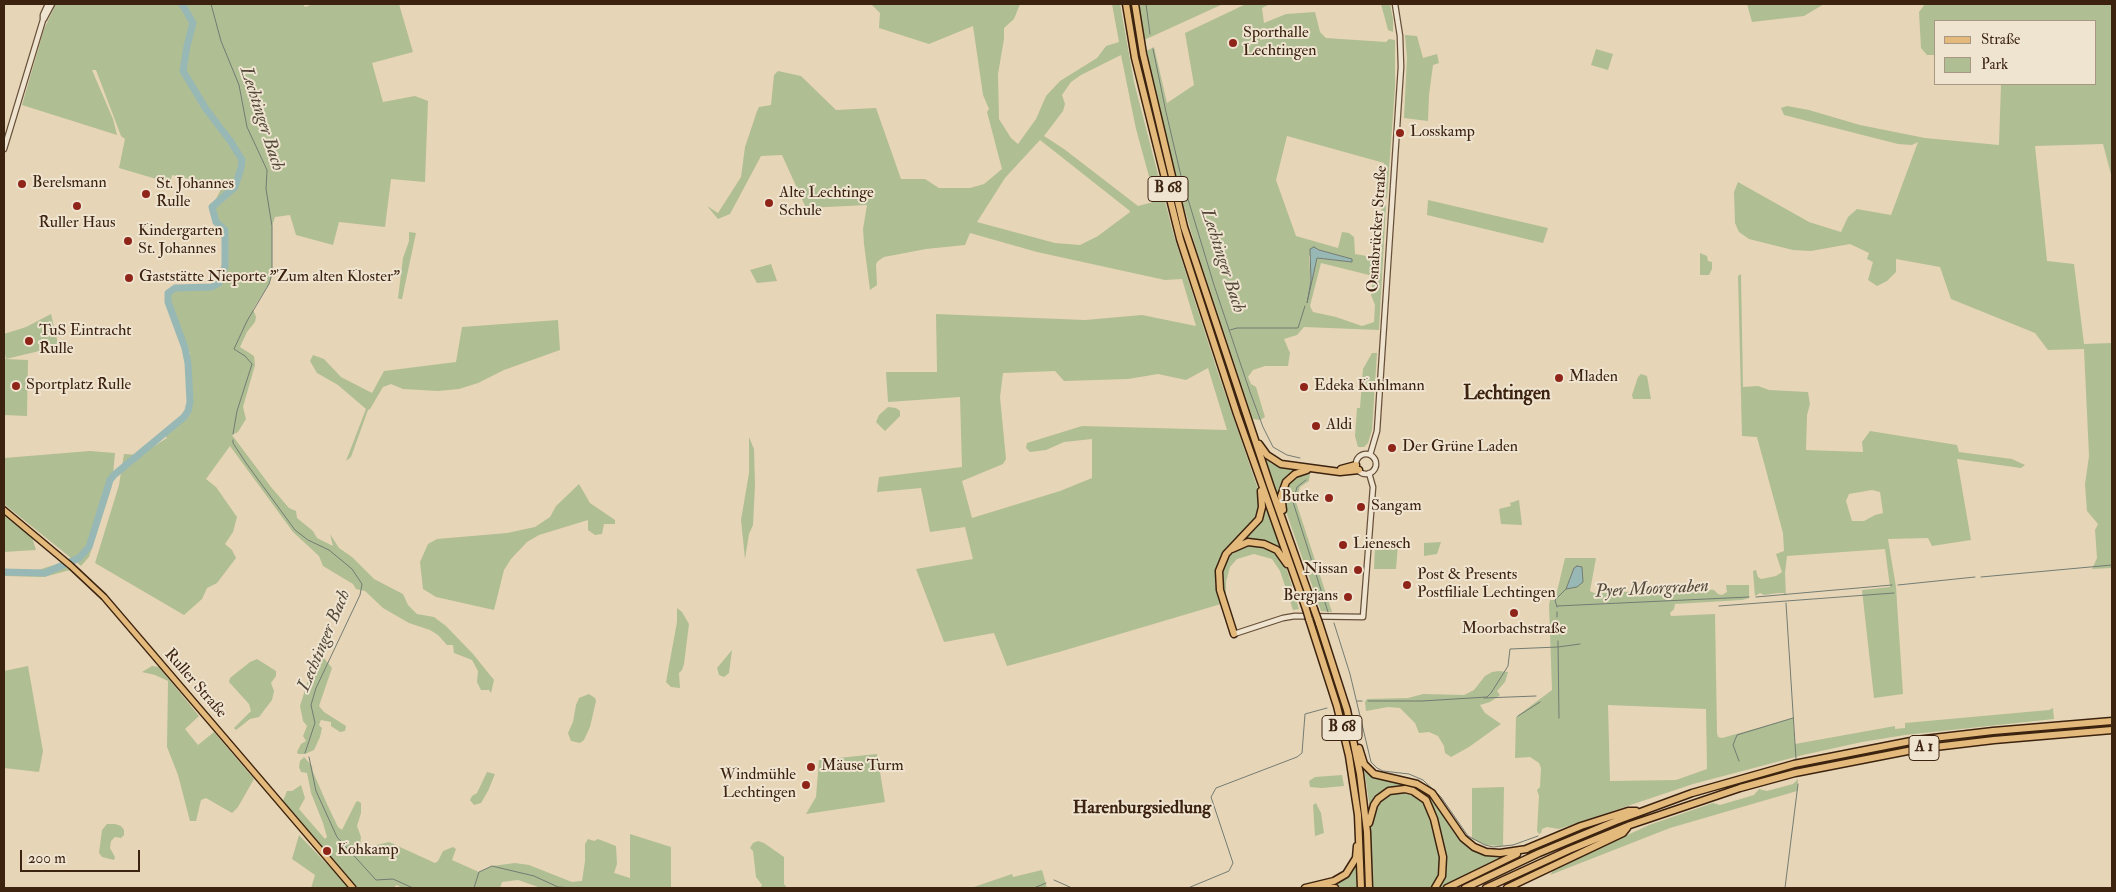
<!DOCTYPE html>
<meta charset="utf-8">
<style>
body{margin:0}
#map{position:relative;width:2116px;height:892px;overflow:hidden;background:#e7d5b7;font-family:"IM FELL Double Pica",serif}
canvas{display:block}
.frame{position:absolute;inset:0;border:5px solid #3c2310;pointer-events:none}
.legend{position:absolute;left:1934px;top:20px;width:162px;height:65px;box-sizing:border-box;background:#efe4d0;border:1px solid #a79783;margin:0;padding:6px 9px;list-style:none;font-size:15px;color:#3c2310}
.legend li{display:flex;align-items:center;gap:10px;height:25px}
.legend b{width:25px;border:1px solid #a79783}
.scale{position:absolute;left:20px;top:850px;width:120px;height:22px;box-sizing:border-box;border:2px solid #3c2310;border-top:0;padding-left:6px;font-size:15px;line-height:18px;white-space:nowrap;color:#3c2310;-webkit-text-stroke:4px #efe4d0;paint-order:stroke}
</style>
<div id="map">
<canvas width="2116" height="892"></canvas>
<div class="frame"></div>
<ul class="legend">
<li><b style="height:6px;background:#e4ba7c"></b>Straße</li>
<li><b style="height:14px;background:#b0be93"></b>Park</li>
</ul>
<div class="scale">200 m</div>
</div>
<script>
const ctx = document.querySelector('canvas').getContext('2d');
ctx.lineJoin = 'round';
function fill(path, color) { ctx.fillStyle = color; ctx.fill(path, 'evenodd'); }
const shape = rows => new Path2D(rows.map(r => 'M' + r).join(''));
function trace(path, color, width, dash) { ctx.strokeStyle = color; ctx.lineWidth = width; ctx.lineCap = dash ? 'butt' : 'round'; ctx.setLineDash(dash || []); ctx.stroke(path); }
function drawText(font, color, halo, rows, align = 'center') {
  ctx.font = font + ' "IM FELL Double Pica",serif'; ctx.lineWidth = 4; ctx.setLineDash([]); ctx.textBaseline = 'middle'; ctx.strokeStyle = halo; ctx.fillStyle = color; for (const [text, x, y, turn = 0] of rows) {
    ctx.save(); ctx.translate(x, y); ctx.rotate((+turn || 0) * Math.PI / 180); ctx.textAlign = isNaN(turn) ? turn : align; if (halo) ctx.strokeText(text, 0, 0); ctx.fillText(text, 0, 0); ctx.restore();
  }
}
fill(shape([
 [56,4,303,4,305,7,314,4,399,4,413,52,372,63,383,102,415,96,428,101,425,182,391,179,385,227,339,222,333,245,296,235,290,215,275,217,272,226,272,274,269,284,253,309,256,317,255,322,247,332,240,347,254,356,255,365,243,407,246,419,238,432,232,435,271,487,289,508,296,511,297,518,313,531,317,538,333,546,330,534,339,548,352,557,374,579,403,594,408,605,417,614,434,617,446,626,473,654,494,680,491,693,489,690,481,690,477,682,478,671,472,660,454,653,453,645,447,645,438,635,430,630,409,623,383,608,365,591,356,589,353,584,323,566,319,556,293,532,230,446,206,479,216,487,237,517,233,532,225,544,232,550,236,558,217,583,207,588,202,599,184,615,95,563,119,485,124,454,140,455,167,438,164,434,188,411,190,402,188,377,190,353,177,324,168,302,168,293,179,287,216,286,219,283,225,269,226,247,225,230,216,222,212,207,222,187,172,175,170,183,119,168,125,139,121,136,96,70,92,70,113,119,117,135,22,105,44,29],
 [871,4,1020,4,1014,19,1004,28,1004,39,998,74,999,119,1011,138,1018,144,1036,119,1046,96,1060,81,1097,58,1106,46,1119,42,1112,4,1120,4,1134,82,1174,236,1218,373,1259,492,1260,507,1256,519,1227,547,1218,563,1215,583,1221,604,1059,652,1007,666,994,633,944,642,916,569,973,559,965,527,930,532,921,488,877,492,879,477,962,467,960,397,888,402,886,372,937,372,936,314,1085,320,1142,315,1196,326,1182,279,1165,280,1037,252,970,233,965,245,926,249,884,257,878,261,876,264,877,285,870,290,864,244,863,229,867,205,806,208,782,155,761,156,730,214,718,219,707,206,718,213,741,177,745,147,757,111,759,107,771,105,774,75,778,71,801,76,836,110,876,108,901,179,925,179,939,188,970,188,984,184,1002,169,987,112,989,109,983,95,973,26,929,44,879,28,880,13],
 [1121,55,1136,129,1153,191,1157,201,1138,206,1064,149,1044,136,1063,111,1065,104,1062,95,1071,82,1081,75],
 [1040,140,1130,211,1130,212,1098,236,1080,245,1055,243,977,222,1005,178],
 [1208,368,1227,430,1082,426,1027,443,1026,448,1030,452,1046,450,1064,442,1092,439,1092,478,1060,491,972,518,962,481,1003,464,1006,459,1000,397,1003,373,1055,371,1064,381,1128,379,1158,374,1186,380],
 [1137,4,1223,4,1142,41],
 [1246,4,1270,4,1262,8,1264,23,1286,14,1315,12,1320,32,1326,38,1386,42,1389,39,1395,40,1395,87,1387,198,1382,199,1384,163,1287,136,1276,180,1296,236,1338,248,1342,232,1349,233,1354,237,1355,254,1378,258,1382,203,1386,206,1379,330,1304,327,1297,335,1284,339,1290,353,1288,366,1265,366,1253,370,1248,377,1251,384,1256,387,1265,417,1260,420,1253,419,1195,245,1177,183,1151,80,1146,51,1154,47,1167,103,1194,85,1185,33],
 [1309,28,1310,32,1260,40,1260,37],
 [1314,247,1319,250,1352,259,1352,262,1317,258,1306,303,1311,281,1309,257],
 [1321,263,1373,276,1371,295,1375,305,1374,322,1362,326,1336,317,1313,312,1310,306],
 [1381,4,1390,4,1393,19,1393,32,1388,30],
 [1747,4,1824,4,1804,16,1752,22],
 [1925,4,2112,4,2112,178,2103,144,2035,146,2047,261,2074,264,2084,344,2112,343,2112,568,2092,569,2097,558,2095,530,2098,524,2087,511,2085,484,2089,456,2084,349,2048,350,2035,333,1951,299,1940,267,1896,259,1896,272,1887,281,1877,286,1868,280,1873,262,1867,259,1869,253,1850,244,1811,251,1793,250,1749,239,1739,232,1735,223,1734,192,1738,182,1809,222,1841,232,1848,217,1857,209,1891,215,1918,142,1912,145,1898,144,1784,115,1781,108,1787,106,1809,110,1860,125,1925,138,1999,145,2001,84,2095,84,2095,21,1935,21,1935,55,1927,55,1921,48,1919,12],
 [1405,35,1417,36,1423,58,1437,54,1439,63,1433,65,1429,95,1428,121,1404,118,1407,58],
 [1596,49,1613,54,1608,70,1591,65],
 [1428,200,1548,228,1543,243,1427,215],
 [409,232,416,233,402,299,400,299,398,298,403,258,409,241],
 [1700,253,1707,256,1708,261,1712,262,1712,269,1709,275,1700,275],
 [771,264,777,281,757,283,750,270],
 [1741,274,1743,387,1758,386,1769,390,1808,392,1810,404,1807,415,1806,450,1863,452,1862,442,1870,431,1957,445,1959,452,2012,459,2025,465,2021,468,1957,459,1971,540,1932,546,1928,538,1888,539,1896,587,1903,694,1874,698,1862,590,1890,587,1885,549,1787,556,1785,573,1786,596,1784,593,1778,593,1764,595,1760,593,1755,596,1753,571,1756,570,1758,577,1761,579,1776,576,1782,572,1776,554,1784,551,1783,533,1757,437,1742,436,1738,276],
 [1872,490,1880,492,1883,513,1875,515,1864,521,1852,521,1846,501,1849,494],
 [51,314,59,348,56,347,6,359,4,349,4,334,26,327],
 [558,320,560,350,504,370,478,383,459,389,438,391,403,389,391,384,383,387,370,409,368,410,351,457,346,461,366,409,338,385,317,373,310,361,313,355,324,359,341,377,372,393,384,371,456,362,462,327],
 [1372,353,1377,353,1372,430,1368,443,1364,447,1358,447,1355,436,1357,408,1360,408,1363,369],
 [4,359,28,360,27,416,4,415],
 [1641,374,1647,376,1651,399,1633,399,1632,395,1638,377],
 [888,407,896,408,900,411,900,416,885,431,876,422,879,415],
 [749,437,754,449,755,485,753,525,749,534,745,559,741,520,749,473],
 [90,451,115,453,112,486,89,557,81,566,4,504,4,458],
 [1262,456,1272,464,1298,470,1283,480,1278,498],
 [1310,473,1309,481,1300,487,1296,502,1332,612,1321,611,1284,506,1286,487,1297,476],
 [579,484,590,503,615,520,615,524,604,524,602,534,595,535,588,530,588,520,539,535,527,542,511,559,504,570,494,610,436,597,423,589,420,562,428,544,437,539,507,533,535,527,550,517,556,506],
 [1519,500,1522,525,1501,524,1499,509,1511,506,1510,503],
 [1265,503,1276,534,1283,553,1267,542,1251,539,1241,542,1261,521],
 [4,514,32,537,36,550,4,552],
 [1441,542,1437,554,1424,556,1424,543],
 [1255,544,1269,549,1278,555,1286,567,1299,609,1293,610,1280,571,1272,559,1254,554,1237,559,1230,567,1226,582,1226,601,1221,574,1227,558,1242,547],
 [1398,545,1396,569,1374,569,1375,546],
 [1565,558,1596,558,1590,591,1594,593,1706,589,1714,590,1718,594,1722,595,1727,592,1726,585,1749,585,1749,598,1742,600,1675,604,1674,609,1670,613,1671,616,1715,614,1717,733,1718,737,1722,738,1793,718,1795,744,1895,726,1895,729,1905,728,1905,723,2049,710,2053,708,2054,719,1905,735,1862,742,1803,755,1693,784,1559,829,1547,827,1542,829,1541,833,1539,834,1537,831,1539,796,1537,790,1540,787,1541,768,1539,763,1530,757,1515,758,1516,717,1552,690,1549,605,1550,600,1555,600],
 [1608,705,1706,709,1707,769,1676,780,1610,781],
 [60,563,70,570,44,577,4,576,4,572,32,572],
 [677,608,682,612,689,624,684,664,682,670,679,673,680,688,671,687,666,682,677,622],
 [732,650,729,673,724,677,719,675,717,668],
 [324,658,332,668,319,706,324,712,346,726,345,731,340,732,331,726,331,722,321,720,319,725,322,728,320,737,314,750,305,754,298,754,297,752,301,744,306,741,303,736,307,726,303,721,300,706,309,677,318,662],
 [257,659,276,671,276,676,271,683,274,691,272,700,259,717,250,719,236,730,234,728,251,711,249,704,229,682,230,678,250,662],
 [28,666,43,751,39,772,4,768,4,671],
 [152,666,159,667,199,716,185,729,198,745,214,732,254,779,238,807,232,813,206,798,201,800,196,821,190,821,178,775,167,747,168,681,155,675,142,672],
 [1499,671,1508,672,1505,682,1497,691,1500,695,1490,702,1480,705,1485,713,1501,724,1469,747,1451,757,1445,753,1444,746,1438,736,1429,732,1419,733,1415,723,1400,708,1388,707,1366,711,1365,702,1367,699,1408,698,1423,694,1464,695,1474,690,1485,676,1492,672],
 [589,694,595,698,596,701,590,727,584,740,580,743,571,741,568,733,573,722,576,705,579,698],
 [877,754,885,802,806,814,816,797,819,760],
 [304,757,312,766,313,772,327,804,338,827,342,830,356,802,358,801,361,803,361,813,357,826,361,837,360,846,364,848,389,842,435,863,438,861,443,851,453,847,456,849,452,860,479,872,492,866,515,863,529,865,572,882,582,881,585,861,585,844,588,839,594,841,598,839,616,846,617,864,614,873,630,878,630,834,671,847,671,888,541,888,518,880,502,882,500,888,402,888,397,885,393,888,358,888,283,801,287,791,292,791,301,785,305,798,299,809,325,839,327,837,323,823,311,793,307,773,301,772,299,767,300,761],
 [1364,768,1377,778,1411,784,1426,792,1460,839,1472,849,1493,856,1505,855,1441,888,1437,888,1445,873,1425,797,1398,787,1370,809],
 [487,772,495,774,488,791,481,803,474,805,470,800,472,796,477,793],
 [1342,775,1344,786,1322,788,1310,787,1309,781,1315,777],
 [1798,779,1797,791,1670,828,1550,875,1553,871,1589,853,1649,825,1713,803,1720,805,1754,795,1759,789,1767,791,1793,784],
 [1504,787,1503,846,1485,845,1472,839,1472,788],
 [1402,791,1417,797,1424,803,1428,811,1442,864,1441,874,1432,888,1373,888,1370,822,1373,809,1385,795],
 [1316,803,1321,813,1324,833,1315,836,1313,805],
 [107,824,115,824,121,826,124,830,124,835,121,838,115,837,111,841,110,848,115,857,114,860,102,857,99,853,102,830],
 [299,835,350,888,311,888,315,875,292,859],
 [758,841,764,843,784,857,784,884,787,888,760,888,762,885,756,877,753,851,750,848,753,843],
 [1355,866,1357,867,1357,888,1324,886,1340,881,1349,875],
 [1042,870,1047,888,971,888,1012,874,1013,877]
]), '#b0be93');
const water = shape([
 [1314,247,1319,250,1352,259,1352,262,1317,258,1307,303,1311,281,1310,249,1314,247],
 [1577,566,1582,567,1583,582,1577,587,1566,589,1574,568,1577,566]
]);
fill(water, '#98b8b5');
trace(water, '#737c73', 1);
trace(shape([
 [211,4,221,41,239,85,247,127,267,170,266,189,272,226,272,274,269,284,247,321,234,349,245,356,252,364,237,411,233,434],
 [1146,4,1150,34],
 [1153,49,1166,112,1181,176,1214,285,1250,392,1263,427,1273,447,1287,455,1300,458],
 [1230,330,1237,328,1298,328,1305,306],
 [233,440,233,443,246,463,295,530,308,540,329,550,352,569,362,584,360,595,316,688,311,705,315,723,305,753],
 [1306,480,1297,487,1293,502,1328,612],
 [1981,577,2112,565],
 [1898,585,1975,577],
 [1756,597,1892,585],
 [1786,603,1796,759],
 [1557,606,1749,597],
 [1719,606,1894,593],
 [1557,607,1555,600,1566,589],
 [1557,612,1557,617],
 [1334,623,1350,674,1371,762,1377,768,1383,771,1409,774,1423,780,1441,797,1468,836,1485,845,1493,847,1513,845,1538,836],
 [1558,641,1559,718],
 [1484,698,1536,696],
 [1357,701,1362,701],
 [1368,701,1422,701,1487,697,1491,693,1508,666,1510,649,1558,647,1580,644],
 [1518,716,1540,702],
 [309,757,316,791,337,837,376,880,393,879,413,888],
 [1739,761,1733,745,1737,735,1793,718],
 [1054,880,1072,888],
 [474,888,479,872,492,866,534,876,558,887,573,888],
 [605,888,625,888],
 [1034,888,1046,883],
 [1188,888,1229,871,1233,863,1211,797,1216,788,1297,757,1302,753,1305,714,1327,708],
 [1785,888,1798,784]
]), '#737c73', 1);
trace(shape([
 [4,572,45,573,79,558,89,547,110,480,114,475,184,417,188,411,190,402,188,363,185,348,168,302,168,293,175,288,212,287,219,283,225,266,225,230,216,222,212,207,235,187,241,168,242,160,231,142,206,109,183,71,187,46,193,23,182,4]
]), '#98b8b5', 7);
const minor = shape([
 [44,19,52,4],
 [4,149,43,20,43,15,48,4],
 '1356 464a10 10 0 1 1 20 0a10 10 0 1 1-20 0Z',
 [1370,455,1377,431,1401,67,1400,36,1395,4],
 [1234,634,1283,618,1295,616,1363,617,1373,487,1369,473]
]);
const major = shape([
 [4,510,71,566,104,597,353,888]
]);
const highway = shape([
 [1126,4,1135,58,1180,239,1237,414,1306,609],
 [1135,4,1143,54,1184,227,1270,485,1314,609],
 [1259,444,1267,455,1281,464,1340,472,1359,470],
 [1341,469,1356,465],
 [1283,510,1281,496,1286,482,1295,474,1307,470],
 [1232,549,1248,542,1264,544,1277,550,1287,564],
 [1309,619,1337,706,1349,756,1358,815,1361,888],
 [1319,623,1347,710,1360,774,1367,832,1369,888],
 [1234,634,1220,590,1219,571,1226,554,1259,519,1262,507,1261,491],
 [1359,748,1364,764,1374,774,1417,784,1432,793,1463,838,1474,847,1486,852,1500,853,1527,849],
 [1369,823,1374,805,1378,799,1389,791,1405,789,1413,791,1426,800,1434,819,1443,857,1442,876,1435,888],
 [1526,849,1581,826,1628,811,1636,811],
 [1305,888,1334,881,1346,874,1356,858,1357,846],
 [1324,888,1335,888],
 [1447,888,1517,854],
 [1465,888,1539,853,1616,821,1692,793,1794,764,1916,740,1993,731,2112,721],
 [1486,888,1569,850,1630,825,1740,788,1795,773,1918,749,1994,740,2112,730],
 [1507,888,1623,833,1627,828]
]);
trace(minor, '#67503a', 7);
trace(major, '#3c2310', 8);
trace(highway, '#3c2310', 9);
trace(minor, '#efe4d0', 4.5);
trace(major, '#e4ba7c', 5);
trace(highway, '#e4ba7c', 6);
const highwayBridge = shape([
 [1306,609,1309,619],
 [1314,609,1319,623]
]);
trace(highwayBridge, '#3c2310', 9, []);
trace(highwayBridge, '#e4ba7c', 6);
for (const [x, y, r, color] of [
 [1233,43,5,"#8f2418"],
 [1400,133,5,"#8f2418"],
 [22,184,5,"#8f2418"],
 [146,194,5,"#8f2418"],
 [769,203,5,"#8f2418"],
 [77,206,5,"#8f2418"],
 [128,241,5,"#8f2418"],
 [129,278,5,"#8f2418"],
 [29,341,5,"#8f2418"],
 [1559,378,5,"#8f2418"],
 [16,386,5,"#8f2418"],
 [1304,387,5,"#8f2418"],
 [1316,426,5,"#8f2418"],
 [1392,448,5,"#8f2418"],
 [1329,498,5,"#8f2418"],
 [1361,507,5,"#8f2418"],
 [1343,545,5,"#8f2418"],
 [1358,570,5,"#8f2418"],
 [1407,585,5,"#8f2418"],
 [1348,597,5,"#8f2418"],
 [1514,613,5,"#8f2418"],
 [811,767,5,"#8f2418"],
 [806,785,5,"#8f2418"],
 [327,851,5,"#8f2418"]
]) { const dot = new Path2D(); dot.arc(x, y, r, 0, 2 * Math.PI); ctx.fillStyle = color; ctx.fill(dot); trace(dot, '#efe4d0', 2); }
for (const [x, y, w] of [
 [1168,189,40],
 [1342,728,40],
 [1924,748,30]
]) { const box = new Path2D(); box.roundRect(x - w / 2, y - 12.5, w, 25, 4); ctx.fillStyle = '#efe4d0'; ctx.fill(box); trace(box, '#3c2310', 1); }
drawText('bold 15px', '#3c2310', null, [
 ["B 68",1168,189],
 ["B 68",1342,728],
 ["A 1",1924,748]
]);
drawText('16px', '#3c2310', '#efe4d0', [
 ["Sporthalle",1243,34],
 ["Lechtingen",1243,52],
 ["Losskamp",1410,133],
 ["Berelsmann",32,184],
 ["St. Johannes",156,185],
 ["Rulle",156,203],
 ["Alte Lechtinge",779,194],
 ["Schule",779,212],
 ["Ruller Haus",77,224,"center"],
 ["Kindergarten",138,232],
 ["St. Johannes",138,250],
 ["Gaststätte Nieporte \"Zum alten Kloster\"",139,278],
 ["TuS Eintracht",39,332],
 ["Rulle",39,350],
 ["Mladen",1569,378],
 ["Sportplatz Rulle",26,386],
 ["Edeka Kuhlmann",1314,387],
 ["Aldi",1326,426],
 ["Der Grüne Laden",1402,448],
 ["Butke",1319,498,"right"],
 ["Sangam",1371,507],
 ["Lienesch",1353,545],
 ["Nissan",1348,570,"right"],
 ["Post & Presents",1417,576],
 ["Postfiliale Lechtingen",1417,594],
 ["Bergjans",1338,597,"right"],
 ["Moorbachstraße",1514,630,"center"],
 ["Mäuse Turm",821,767],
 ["Windmühle",796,776,"right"],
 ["Lechtingen",796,794,"right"],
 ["Kohkamp",337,851]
], 'left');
drawText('16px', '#3c2310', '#efe4d0', [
 ["Osnabrücker Straße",1378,229,-86],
 ["Ruller Straße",195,684,49]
]);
drawText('italic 18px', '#534839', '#efe4d0', [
 ["Lechtinger Bach",261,119,72],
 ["Lechtinger Bach",1222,261,72],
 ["Pyer Moorgraben",1652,590,-3],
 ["Lechtinger Bach",325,641,-67]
]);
drawText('bold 18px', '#3c2310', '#efe4d0', [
 ["Harenburgsiedlung",1142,809]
]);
drawText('bold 19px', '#3c2310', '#efe4d0', [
 ["Lechtingen",1507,395]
]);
</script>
